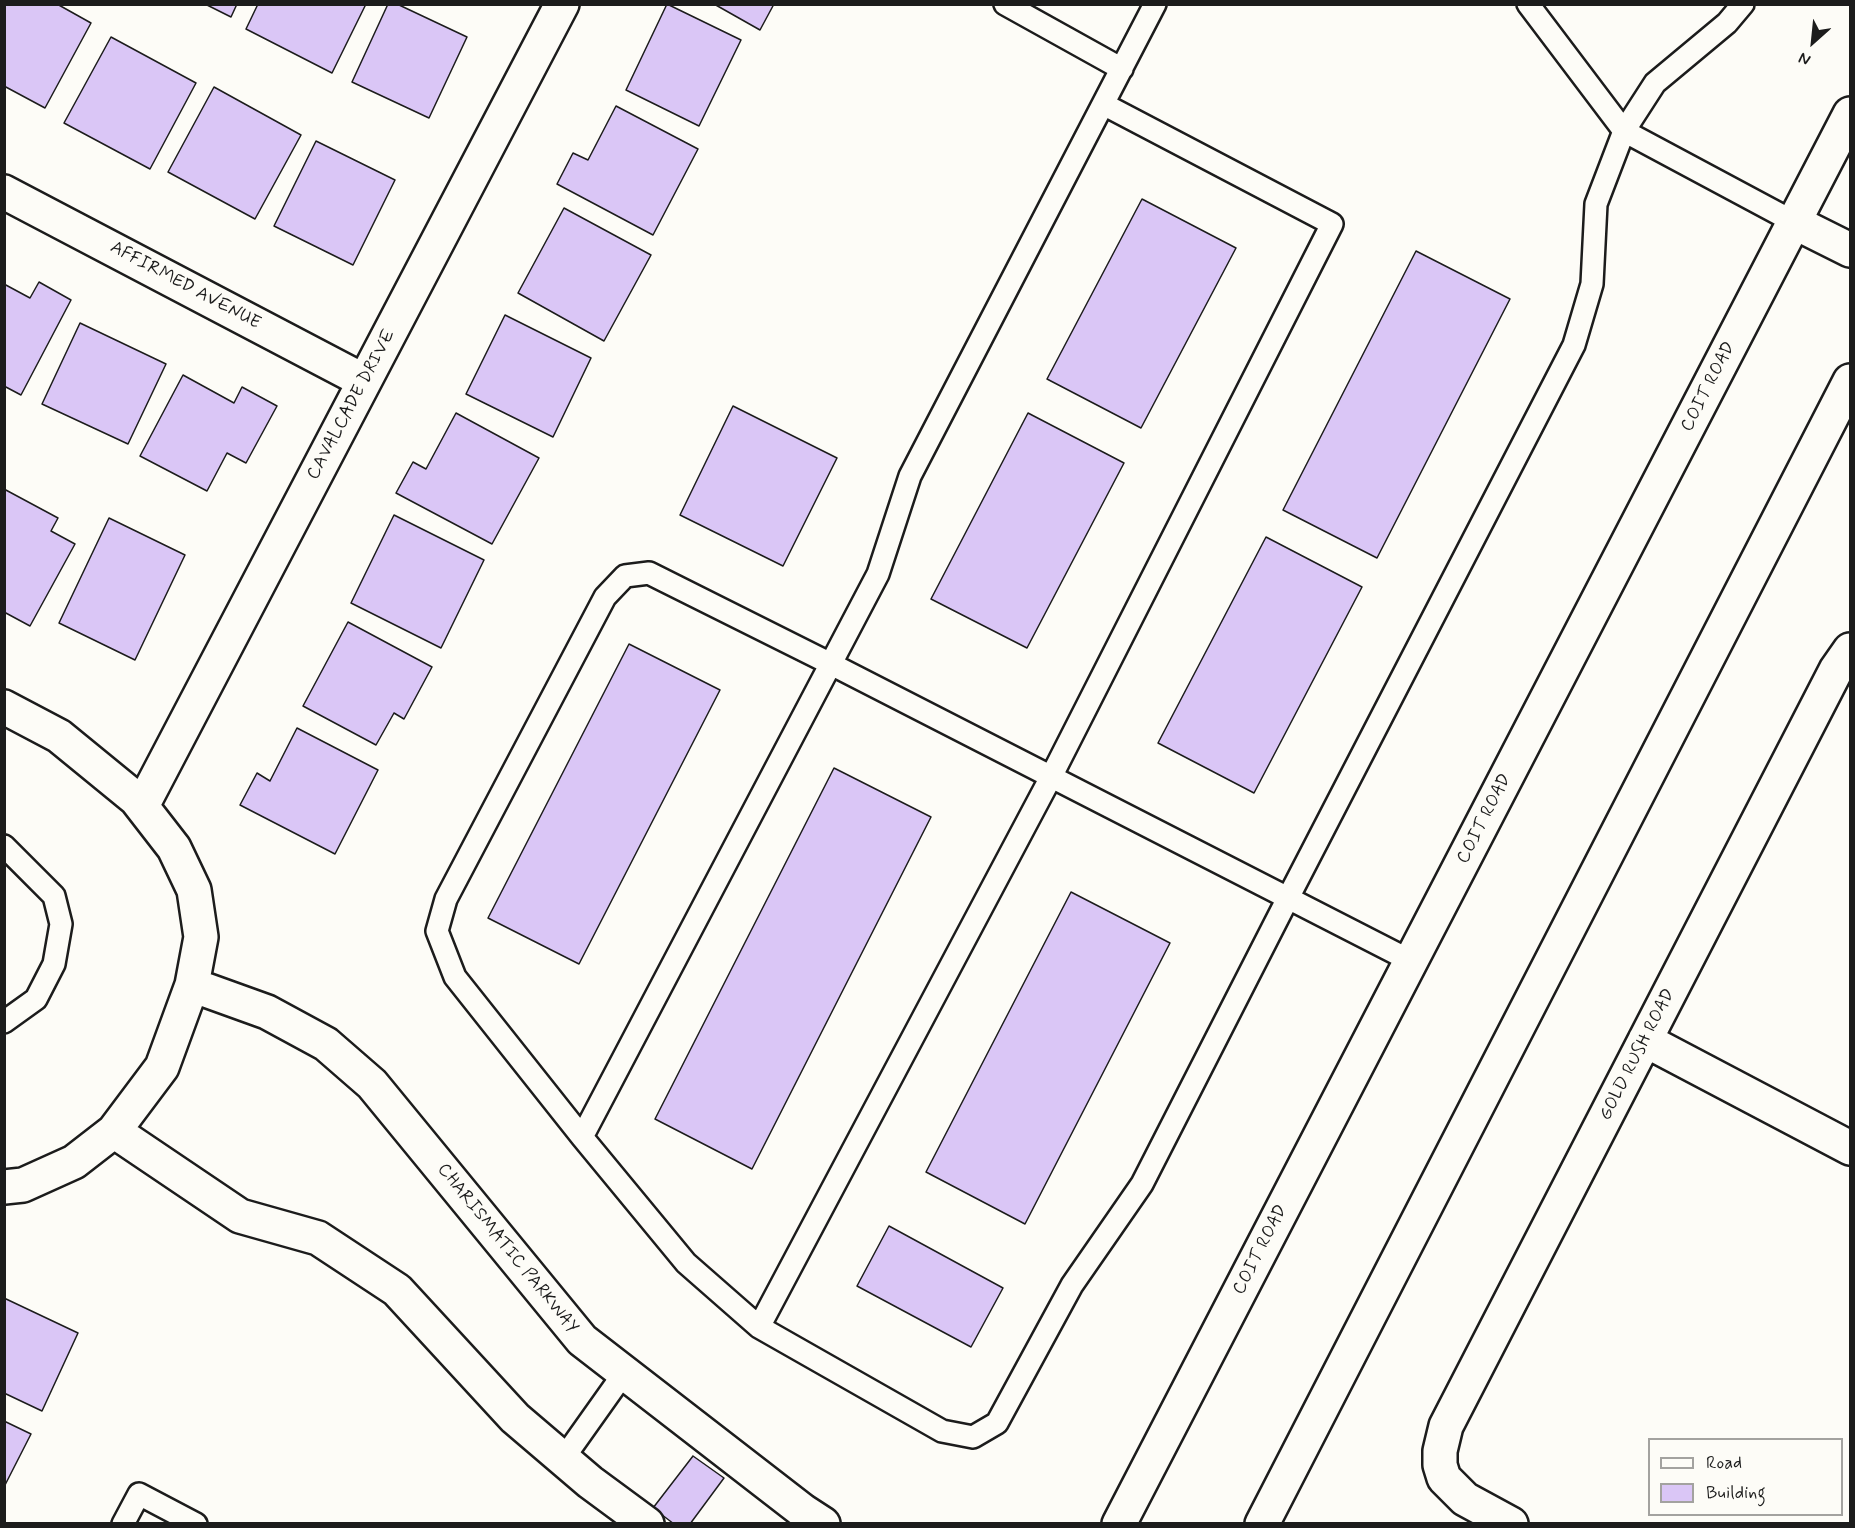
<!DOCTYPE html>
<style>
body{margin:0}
#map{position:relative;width:1855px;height:1528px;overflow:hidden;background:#fdfcf7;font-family:Mynerve,sans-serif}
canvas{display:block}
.frame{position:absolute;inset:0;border:6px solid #1c1c1c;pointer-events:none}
.legend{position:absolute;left:1648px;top:1438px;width:195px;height:78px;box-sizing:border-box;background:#fdfcf7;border:2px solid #a3a29f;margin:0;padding:8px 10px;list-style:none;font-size:18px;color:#1c1c1c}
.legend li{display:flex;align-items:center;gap:12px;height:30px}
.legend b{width:30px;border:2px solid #a3a29f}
.north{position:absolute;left:1783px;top:12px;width:60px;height:60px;-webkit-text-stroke:4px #fdfcf7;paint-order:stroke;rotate:207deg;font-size:16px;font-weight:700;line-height:24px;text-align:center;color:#1c1c1c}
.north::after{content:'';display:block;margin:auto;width:21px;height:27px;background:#1c1c1c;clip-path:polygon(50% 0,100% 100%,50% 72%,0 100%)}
</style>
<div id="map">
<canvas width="1855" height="1528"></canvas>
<div class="frame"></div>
<ul class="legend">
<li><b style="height:8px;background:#fdfcf7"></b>Road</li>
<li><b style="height:16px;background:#dac6f6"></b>Building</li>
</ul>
<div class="north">N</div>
</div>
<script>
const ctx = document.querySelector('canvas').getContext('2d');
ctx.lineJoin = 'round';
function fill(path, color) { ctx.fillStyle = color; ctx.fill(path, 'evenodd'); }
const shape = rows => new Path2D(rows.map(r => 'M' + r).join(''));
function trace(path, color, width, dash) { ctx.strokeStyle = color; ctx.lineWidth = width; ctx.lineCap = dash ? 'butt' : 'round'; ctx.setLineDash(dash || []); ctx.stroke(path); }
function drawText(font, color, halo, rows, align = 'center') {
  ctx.font = font + ' Mynerve,sans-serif'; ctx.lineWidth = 4.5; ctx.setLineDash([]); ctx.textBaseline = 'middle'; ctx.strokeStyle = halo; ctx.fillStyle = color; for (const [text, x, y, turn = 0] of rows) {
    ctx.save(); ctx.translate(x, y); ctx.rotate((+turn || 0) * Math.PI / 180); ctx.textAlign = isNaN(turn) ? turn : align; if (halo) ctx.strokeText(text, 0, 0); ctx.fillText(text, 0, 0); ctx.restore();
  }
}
const building = shape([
 [4,4,57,4,91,23,45,108,4,86,4,4],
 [205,4,237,4,231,17,205,4],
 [258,4,366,4,332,73,246,29,258,4],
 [388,4,397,4,467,37,429,118,352,82,388,4],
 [667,4,741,40,699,126,626,90,667,4],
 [714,4,774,4,760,30,714,4],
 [111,37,196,83,150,169,64,123,111,37],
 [214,87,301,135,255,219,168,172,214,87],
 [616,106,698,149,653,235,557,184,573,153,588,160,616,106],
 [316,141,395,180,353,265,274,226,316,141],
 [1142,199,1236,248,1141,428,1047,379,1142,199],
 [564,208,651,255,604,341,518,293,564,208],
 [1416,251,1510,299,1377,558,1283,510,1416,251],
 [39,282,71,300,21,395,4,386,4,284,30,298,39,282],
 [505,315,591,358,553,437,466,394,505,315],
 [80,323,166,364,128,444,42,404,80,323],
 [183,375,234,403,242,387,277,406,246,463,227,453,207,491,140,456,183,375],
 [733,406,837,458,783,566,680,515,733,406],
 [456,413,539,458,492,544,396,493,413,462,426,469,456,413],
 [1028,413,1124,463,1027,648,931,599,1028,413],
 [4,489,58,518,51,531,75,544,30,626,4,612,4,489],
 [394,515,484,560,441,648,351,603,394,515],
 [109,518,185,555,135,660,59,623,109,518],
 [1266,537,1362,587,1254,793,1158,743,1266,537],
 [348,622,432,667,404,719,394,713,376,745,303,706,348,622],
 [629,644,720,690,579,964,488,918,629,644],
 [297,728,378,770,335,854,240,805,257,773,270,781,297,728],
 [834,768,931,817,752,1169,655,1119,834,768],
 [1071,892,1170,943,1025,1224,926,1172,1071,892],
 [889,1226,1003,1288,971,1347,857,1286,889,1226],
 [4,1298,78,1333,42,1411,4,1393,4,1298],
 [4,1421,31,1434,4,1487,4,1421],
 [693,1456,724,1478,690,1524,674,1524,653,1508,693,1456]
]);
fill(building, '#dac6f6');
trace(building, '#1c1c1c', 1.5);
const lane = shape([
 [1005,4,1122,69],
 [1743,4,1727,23,1655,83,1624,131,1794,222],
 [4,846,54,896,61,924,54,964,36,999,4,1022],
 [1411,961,1288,898,831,664,649,573,625,576,605,597,446,899,437,931,455,977,582,1137,686,1263,759,1327,942,1431,973,1437,997,1423,1072,1285,1142,1184,1288,898,1574,345,1592,284,1596,204,1624,131,1528,4],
 [582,1137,878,574,910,476,1155,4],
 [759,1327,1051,777,1332,224,1105,105],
 [563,1459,624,1373],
 [123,1524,139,1494,196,1524]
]);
const street = shape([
 [4,192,364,381],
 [1794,222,1850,250],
 [4,707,59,736,136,799,174,848,194,890,201,937,192,985,162,1067,114,1131,74,1162,23,1185,4,1187],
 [142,806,562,4],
 [192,985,267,1012,326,1044,372,1084,582,1340,803,1511,823,1524],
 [1645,1040,1850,1148],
 [114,1131,240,1216,318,1238,397,1290,515,1418,590,1482,647,1524],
 [1511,1524,1465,1499,1444,1478,1440,1465,1440,1451,1446,1426,1836,670,1850,650]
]);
const secondary = shape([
 [1119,1524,1850,114],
 [1262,1524,1850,381]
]);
trace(lane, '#1c1c1c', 26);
trace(street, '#1c1c1c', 38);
trace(secondary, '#1c1c1c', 38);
trace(lane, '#fdfcf7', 21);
trace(street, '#fdfcf7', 33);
trace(secondary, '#fdfcf7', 33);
drawText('18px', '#1c1c1c', '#fdfcf7', [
 ["AFFIRMED AVENUE",185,286,28],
 ["COIT ROAD",1709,387,-63],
 ["CAVALCADE DRIVE",352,405,-62],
 ["COIT ROAD",1485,819,-63],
 ["GOLD RUSH ROAD",1638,1055,-63],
 ["CHARISMATIC PARKWAY",507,1249,51],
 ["COIT ROAD",1261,1250,-63]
]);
</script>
